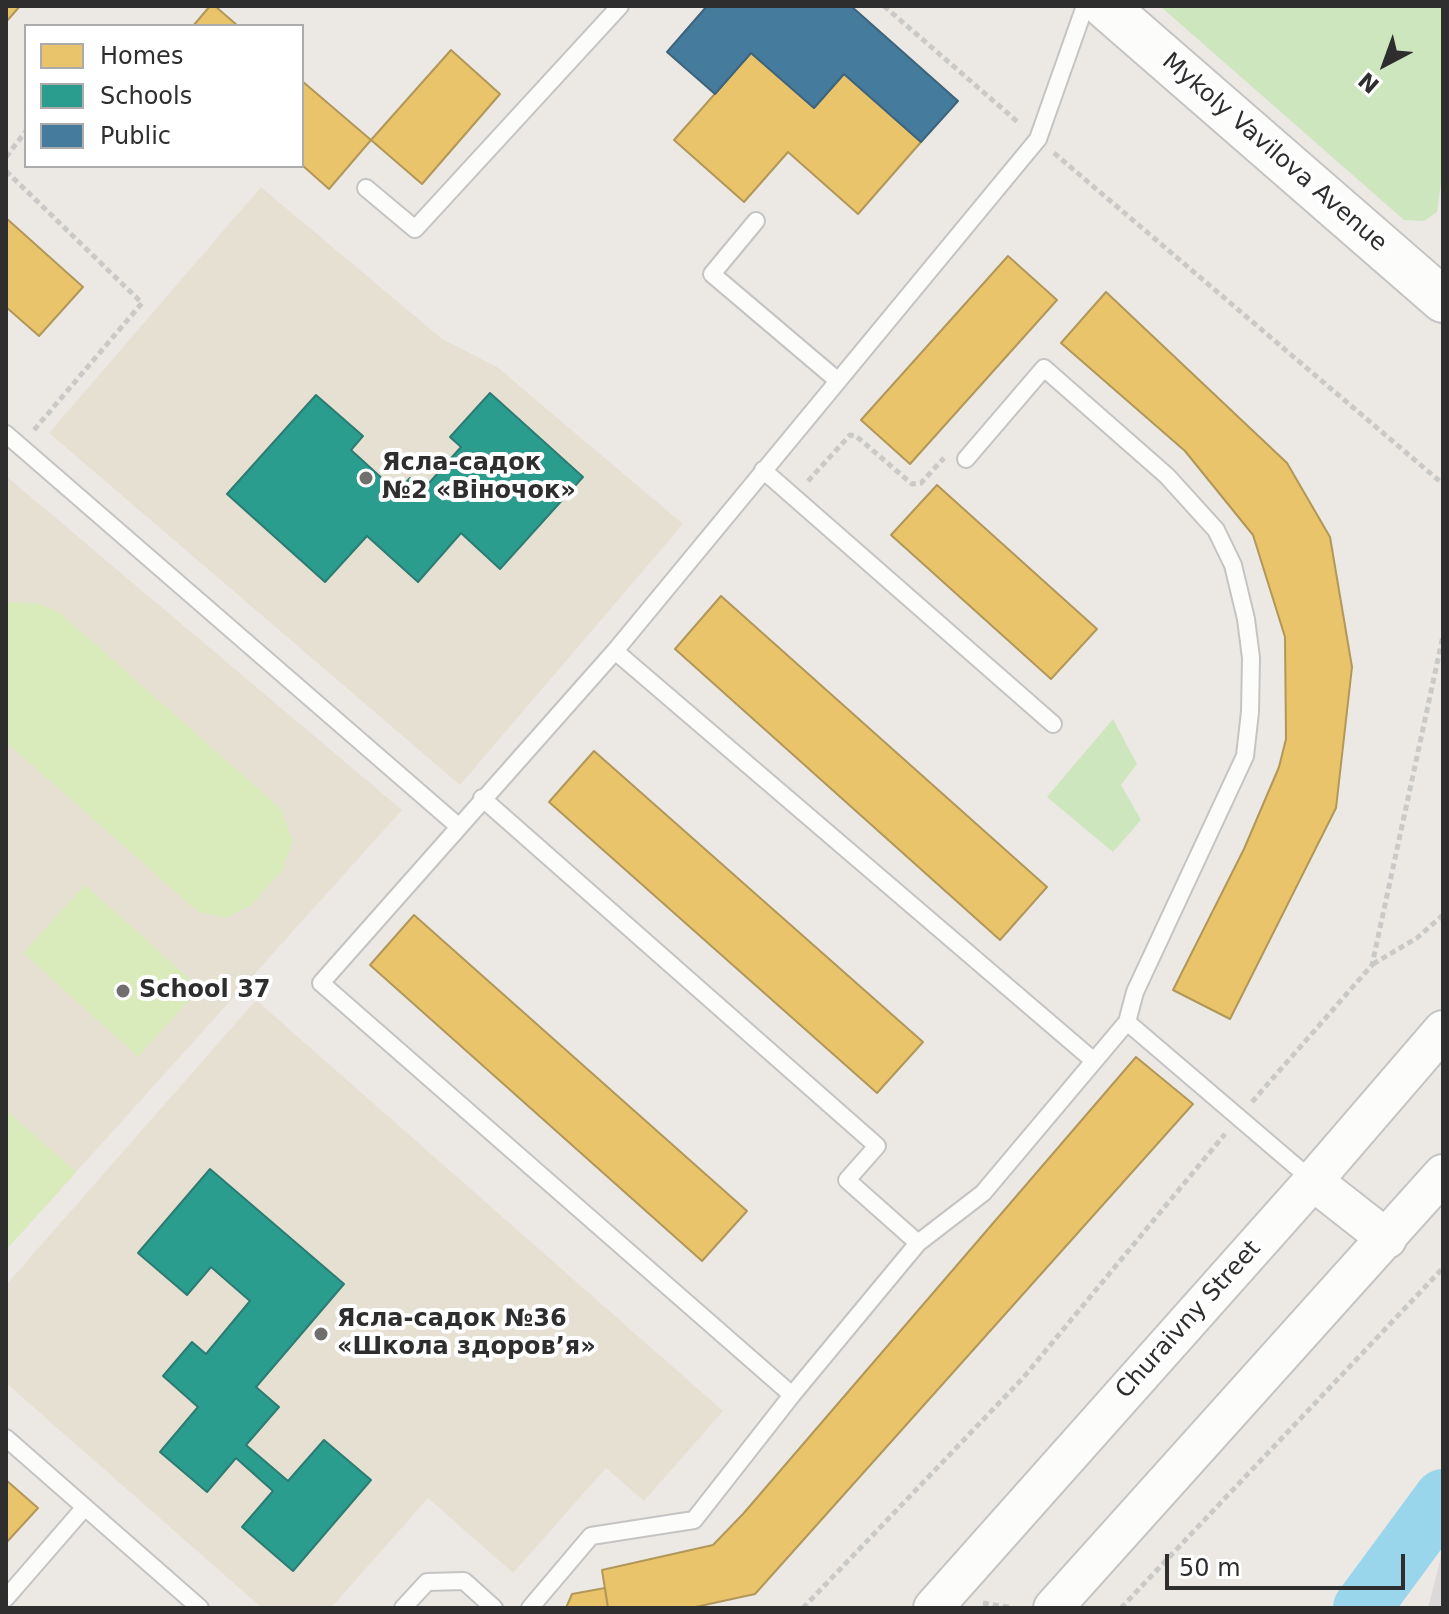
<!DOCTYPE html>
<meta charset="utf-8">
<style>
body{margin:0}
#map{position:relative;width:1449px;height:1614px;overflow:hidden;background:#ece8e4;font-family:"DejaVu Sans",sans-serif}
canvas{display:block}
.frame{position:absolute;inset:0;border:8px solid #2e2e2e;pointer-events:none}
.legend{position:absolute;left:24px;top:24px;width:280px;height:144px;box-sizing:border-box;background:#fff;border:2px solid #ababab;margin:0;padding:10px 14px;list-style:none;font-size:24px;color:#2e2e2e}
.legend li{display:flex;align-items:center;gap:16px;height:40px}
.legend b{width:40px;border:2px solid #ababab}
.north{position:absolute;left:1345px;top:24px;width:80px;height:80px;-webkit-text-stroke:6px #fff;paint-order:stroke;rotate:221deg;font-size:22px;font-weight:700;line-height:32px;text-align:center;color:#2e2e2e}
.north::after{content:'';display:block;margin:auto;width:28px;height:36px;background:#2e2e2e;clip-path:polygon(50% 0,100% 100%,50% 72%,0 100%)}
.scale{position:absolute;left:1165px;top:1554px;width:240px;height:36px;box-sizing:border-box;border:4px solid #2e2e2e;border-top:0;padding-left:10px;font-size:24px;line-height:28px;white-space:nowrap;color:#2e2e2e;-webkit-text-stroke:6px #fff;paint-order:stroke}
</style>
<div id="map">
<canvas width="1449" height="1614"></canvas>
<div class="frame"></div>
<ul class="legend">
<li><b style="height:22px;background:#e9c46a"></b>Homes</li>
<li><b style="height:22px;background:#2a9d8f"></b>Schools</li>
<li><b style="height:22px;background:#457b9d"></b>Public</li>
</ul>
<div class="north">N</div>
<div class="scale">50 m</div>
</div>
<script>
const ctx = document.querySelector('canvas').getContext('2d');
ctx.lineJoin = 'round';
function fill(path, color) { ctx.fillStyle = color; ctx.fill(path, 'evenodd'); }
const shape = rows => new Path2D(rows.map(r => 'M' + r).join(''));
function trace(path, color, width, dash) { ctx.strokeStyle = color; ctx.lineWidth = width; ctx.lineCap = dash ? 'butt' : 'round'; ctx.setLineDash(dash || []); ctx.stroke(path); }
function drawText(font, color, halo, rows, align = 'center') {
  ctx.font = font + ' "DejaVu Sans",sans-serif'; ctx.lineWidth = 8; ctx.setLineDash([]); ctx.textBaseline = 'middle'; ctx.strokeStyle = halo; ctx.fillStyle = color; for (const [text, x, y, turn = 0] of rows) {
    ctx.save(); ctx.translate(x, y); ctx.rotate((+turn || 0) * Math.PI / 180); ctx.textAlign = isNaN(turn) ? turn : align; if (halo) ctx.strokeText(text, 0, 0); ctx.fillText(text, 0, 0); ctx.restore();
  }
}
fill(shape([
 [1441,1557,1443,1608,1428,1608]
]), '#dcd9db');
fill(shape([
 [261,187,442,339,497,367,683,524,460,785,49,433],
 [6,476,402,810,6,1250],
 [256,1000,723,1411,644,1501,606,1468,513,1573,428,1498,331,1608,262,1608,6,1383,6,1285]
]), '#e6e0d3');
fill(shape([
 [1160,6,1443,6,1443,168,1437,212,1424,221,1404,220],
 [1113,719,1137,764,1121,785,1141,820,1113,852,1047,797]
]), '#cee6be');
fill(shape([
 [6,602,40,604,60,613,280,808,293,841,282,871,251,905,226,918,197,911,6,742],
 [85,885,200,988,138,1057,23,953],
 [6,1110,76,1172,6,1250]
]), '#d9eabb');
const homes = shape([
 [6,6,20,6,6,22,6,6],
 [210,6,215,6,238,26,193,26,210,6],
 [451,50,500,94,422,184,371,140,451,50],
 [751,53,814,108,844,74,921,142,858,214,788,152,744,202,674,140,751,53],
 [302,81,371,140,329,189,302,165,302,81],
 [6,218,83,287,39,336,6,307,6,218],
 [1008,256,1057,300,910,464,861,420,1008,256],
 [1106,292,1287,463,1330,537,1352,667,1336,808,1230,1019,1173,990,1244,849,1279,767,1286,739,1285,637,1253,535,1185,451,1061,343,1106,292],
 [937,485,1097,629,1051,679,891,535,937,485],
 [721,596,1047,887,1000,940,675,649,721,596],
 [594,751,923,1042,877,1093,549,802,594,751],
 [414,915,747,1211,702,1261,370,965,414,915],
 [1136,1057,1193,1104,755,1594,691,1608,608,1608,602,1570,713,1545,743,1514,1136,1057],
 [6,1480,38,1508,6,1543,6,1480],
 [605,1588,608,1608,566,1608,572,1594,605,1588]
]);
fill(homes, '#e9c46a');
trace(homes, '#b19758', 2);
const schools = shape([
 [490,393,583,477,500,569,461,533,418,582,367,536,325,582,227,494,316,395,363,436,351,450,397,492,410,478,423,490,461,447,450,437,490,393],
 [210,1169,344,1284,256,1387,279,1407,246,1445,288,1481,324,1440,371,1480,293,1571,242,1527,273,1491,236,1458,207,1492,160,1452,198,1407,163,1376,192,1342,206,1354,250,1301,211,1267,187,1295,138,1253,210,1169]
]);
fill(schools, '#2a9d8f');
trace(schools, '#2b7c72', 2);
const public = shape([
 [707,6,851,6,958,101,921,142,844,74,814,108,751,53,715,94,667,52,707,6]
]);
fill(public, '#457b9d');
trace(public, '#3e647c', 2);
trace(shape([
 [1362,1608,1443,1498]
]), '#99d6ec', 58);
const service = shape([
 [366,188,415,229,620,6],
 [756,221,712,274,837,380],
 [6,434,458,826],
 [966,459,1044,368,1167,476,1216,530,1233,565,1246,619,1251,658,1250,712,1245,756,1135,992,1127,1022],
 [763,470,1053,724],
 [615,651,1094,1061],
 [482,798,877,1146,847,1180,918,1243],
 [792,1395,321,983,615,651,1038,139,1085,6],
 [6,1438,200,1608],
 [6,1598,85,1507],
 [403,1608,427,1582,464,1581,494,1608],
 [530,1608,591,1536,694,1520,792,1395,918,1243,983,1193,1127,1022,1313,1181]
]);
const tertiary = shape([
 [1313,1181,1387,1239],
 [933,1608,1313,1181,1443,1030],
 [1053,1608,1443,1174]
]);
const secondary = shape([
 [1105,6,1443,300]
]);
trace(service, '#c5c4c5', 20);
trace(tertiary, '#c5c4c5', 42);
trace(secondary, '#c5c4c5', 48);
trace(shape([
 [884,6,1019,123],
 [1054,153,1443,484],
 [6,157,26,131],
 [6,171,142,303,34,430],
 [808,481,850,435,856,436,912,484,921,483,944,458],
 [1373,964,1417,938,1443,915],
 [1252,1102,1372,965,1443,636],
 [983,1603,1013,1608],
 [803,1608,1023,1378,1225,1134],
 [1121,1608,1443,1268]
]), '#c9c9c8', 5, [6, 4]);
trace(service, '#fcfcfb', 16);
trace(tertiary, '#fcfcfb', 38);
trace(secondary, '#fcfcfb', 44);
for (const [x, y, r, color] of [
 [366,478,8,"#706f6e"],
 [123,991,8,"#706f6e"],
 [321,1334,8,"#706f6e"]
]) { const dot = new Path2D(); dot.arc(x, y, r, 0, 2 * Math.PI); ctx.fillStyle = color; ctx.fill(dot); trace(dot, '#fff', 3); }
drawText('24px', '#2e2e2e', '#fff', [
 ["Mykoly Vavilova Avenue",1274,153,41],
 ["Churaivny Street",1189,1320,-48]
]);
drawText('bold 24px', '#2e2e2e', '#fff', [
 ["Ясла-садок",382,464],
 ["№2 «Віночок»",382,492],
 ["School 37",139,991],
 ["Ясла-садок №36",337,1320],
 ["«Школа здоров’я»",337,1348]
], 'left');
</script>
